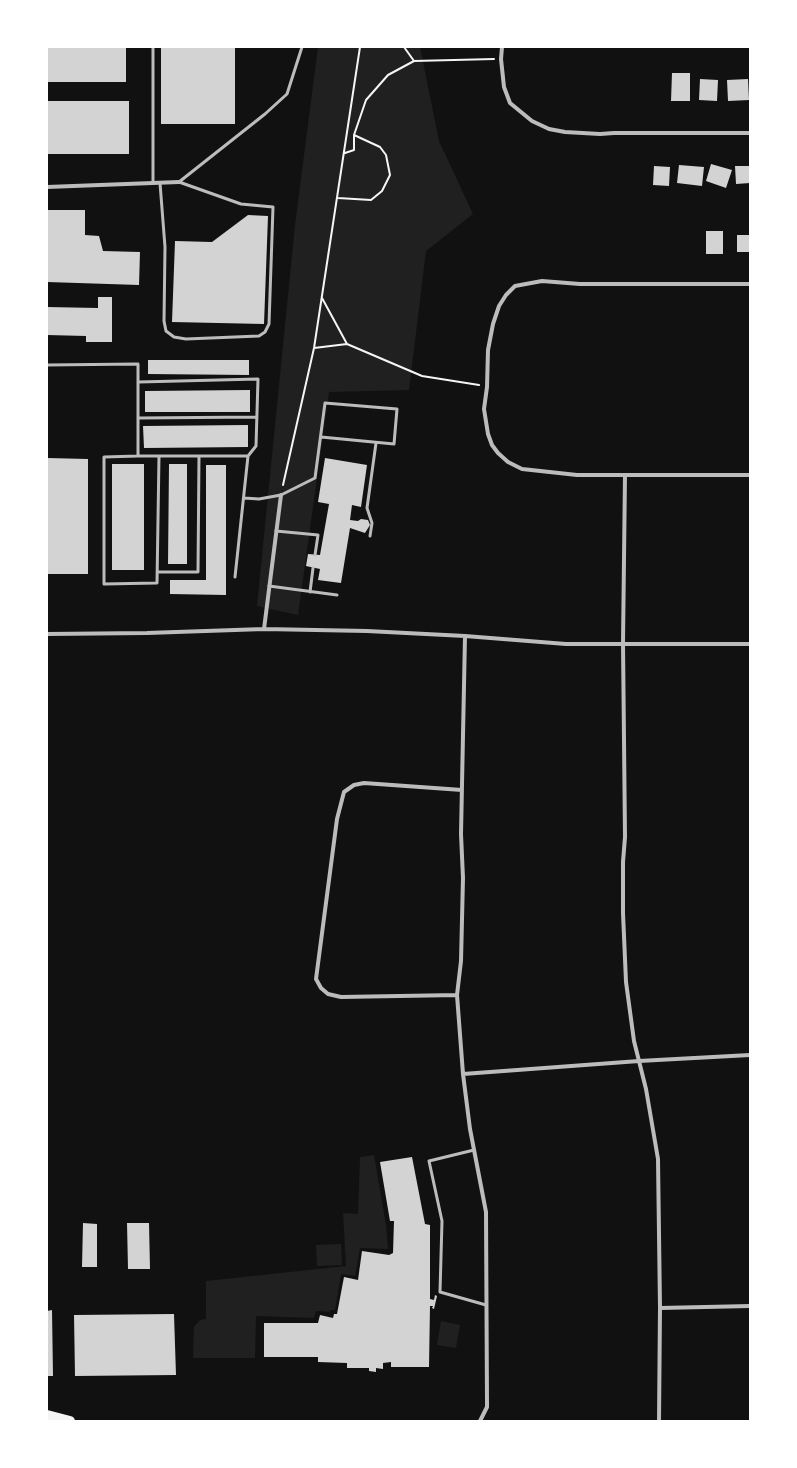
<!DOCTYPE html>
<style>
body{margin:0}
#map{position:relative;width:797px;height:1468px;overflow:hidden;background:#111;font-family:Literata,serif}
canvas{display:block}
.frame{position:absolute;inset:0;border:48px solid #fff;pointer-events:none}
</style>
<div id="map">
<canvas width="797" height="1468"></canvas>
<div class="frame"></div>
</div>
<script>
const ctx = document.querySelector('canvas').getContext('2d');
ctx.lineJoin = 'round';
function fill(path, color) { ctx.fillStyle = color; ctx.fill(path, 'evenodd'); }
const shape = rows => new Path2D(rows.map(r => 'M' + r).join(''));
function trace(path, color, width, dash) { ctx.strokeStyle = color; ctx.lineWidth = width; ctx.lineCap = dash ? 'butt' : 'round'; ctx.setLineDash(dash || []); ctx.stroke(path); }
fill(shape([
 [318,47,420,47,439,141,473,214,426,251,409,390,329,392,298,615,257,606,295,225],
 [374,1155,386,1225,388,1249,360,1248,355,1276,341,1274,335,1310,330,1310,330,1312,316,1311,314,1318,256,1316,255,1358,193,1358,194,1327,200,1320,206,1319,206,1281,346,1266,343,1213,358,1214,360,1157],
 [341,1244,342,1265,317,1266,316,1245],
 [441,1321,460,1325,456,1348,437,1345]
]), '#202020');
fill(shape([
 [47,47,126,47,126,82,47,82],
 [161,47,235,47,235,124,161,124],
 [672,73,690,73,690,101,671,101],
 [700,79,718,80,717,101,699,100],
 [748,79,749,100,728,101,727,80],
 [47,101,129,101,129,154,47,154],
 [711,164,732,170,726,188,706,181],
 [679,165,704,167,702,186,677,183],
 [654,166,670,167,669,186,653,185],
 [735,166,750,166,750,183,736,184],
 [47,210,85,210,85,235,99,236,103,251,140,252,139,285,47,282],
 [248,215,268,216,264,324,172,322,175,241,212,242],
 [706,231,723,231,723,254,706,254],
 [737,235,750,235,750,252,737,252],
 [98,297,112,297,112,342,86,342,86,336,47,335,47,307,98,308],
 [148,360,249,360,249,375,148,374],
 [250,390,250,412,145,412,145,391],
 [248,425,248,447,144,448,143,426],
 [47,458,88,459,88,574,47,574],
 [325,458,367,465,361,507,352,505,350,520,358,521,361,519,368,520,370,525,365,533,350,528,341,583,318,580,320,569,306,566,308,554,320,555,329,504,318,502],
 [112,464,144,464,144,570,112,570],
 [169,464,187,464,187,564,168,564],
 [206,465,226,465,226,595,170,594,170,580,206,580],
 [412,1157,425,1224,430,1225,430,1299,434,1300,435,1295,437,1296,434,1309,432,1308,433,1306,430,1306,429,1367,391,1367,391,1362,383,1363,383,1369,376,1368,376,1372,369,1371,369,1368,347,1368,347,1363,318,1362,318,1357,264,1357,264,1323,318,1323,320,1315,333,1318,334,1314,337,1314,344,1277,358,1280,362,1251,389,1255,393,1253,394,1221,390,1221,380,1162],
 [83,1223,97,1224,97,1267,82,1267],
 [127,1223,149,1223,150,1269,128,1269],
 [52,1310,53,1376,47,1376,47,1311],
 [174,1314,176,1375,75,1376,74,1315]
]), '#d3d3d3');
trace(shape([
 [404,47,414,61,494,59],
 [345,153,354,150,354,135,366,100,388,75,414,61],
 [338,198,371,200,382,191,390,175,386,155,380,147,354,135],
 [322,298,347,344],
 [314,348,347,344,422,376,479,385],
 [283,485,314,348,360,47]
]), '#f5f5f5', 2);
trace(shape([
 [179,182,265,114,287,94,302,47],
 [153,183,153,47],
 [160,183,165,247,164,321,166,331,174,337,186,339,259,336,265,332,269,324,273,207,241,204,179,182],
 [47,365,138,364,138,456,248,456,256,446,258,379,139,382],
 [139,418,257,417],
 [138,456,104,457,104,584,157,583,159,456],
 [244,498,259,499,281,495,315,478,325,403,397,409,394,444,321,437],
 [276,531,318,535,315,555],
 [370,536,372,523,367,508,376,443],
 [158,572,198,572,199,456],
 [235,577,248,456],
 [269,586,337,595],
 [310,592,313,568],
 [474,1150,429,1161,442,1221,440,1292,486,1305]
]), '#bcbcbc', 3);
trace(shape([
 [502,47,501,59,504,87,510,103,532,121,549,129,565,132,600,134,614,133,750,133],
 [47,187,179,182],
 [750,284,580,284,542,281,515,286,506,295,499,306,493,324,488,350,487,387,484,409,488,434,492,445,498,453,508,462,522,469,577,475,750,475],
 [625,475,623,643,625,837,623,862,623,913,626,982,634,1041,646,1089,658,1159,660,1308,659,1421],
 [264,629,281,495],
 [47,634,147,633,264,629,367,631,465,636,566,644,750,644],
 [465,636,461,834,463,878,461,961,457,995,463,1074,470,1129,486,1212,487,1402,487,1407,480,1421],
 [457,995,341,997,328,994,321,988,316,979,337,819,344,792,354,785,364,783,462,790],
 [463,1074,639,1061,750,1055],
 [660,1308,750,1306]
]), '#bcbcbc', 4);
trace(shape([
 [47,1415,70,1421]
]), '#f5f5f5', 10);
</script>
